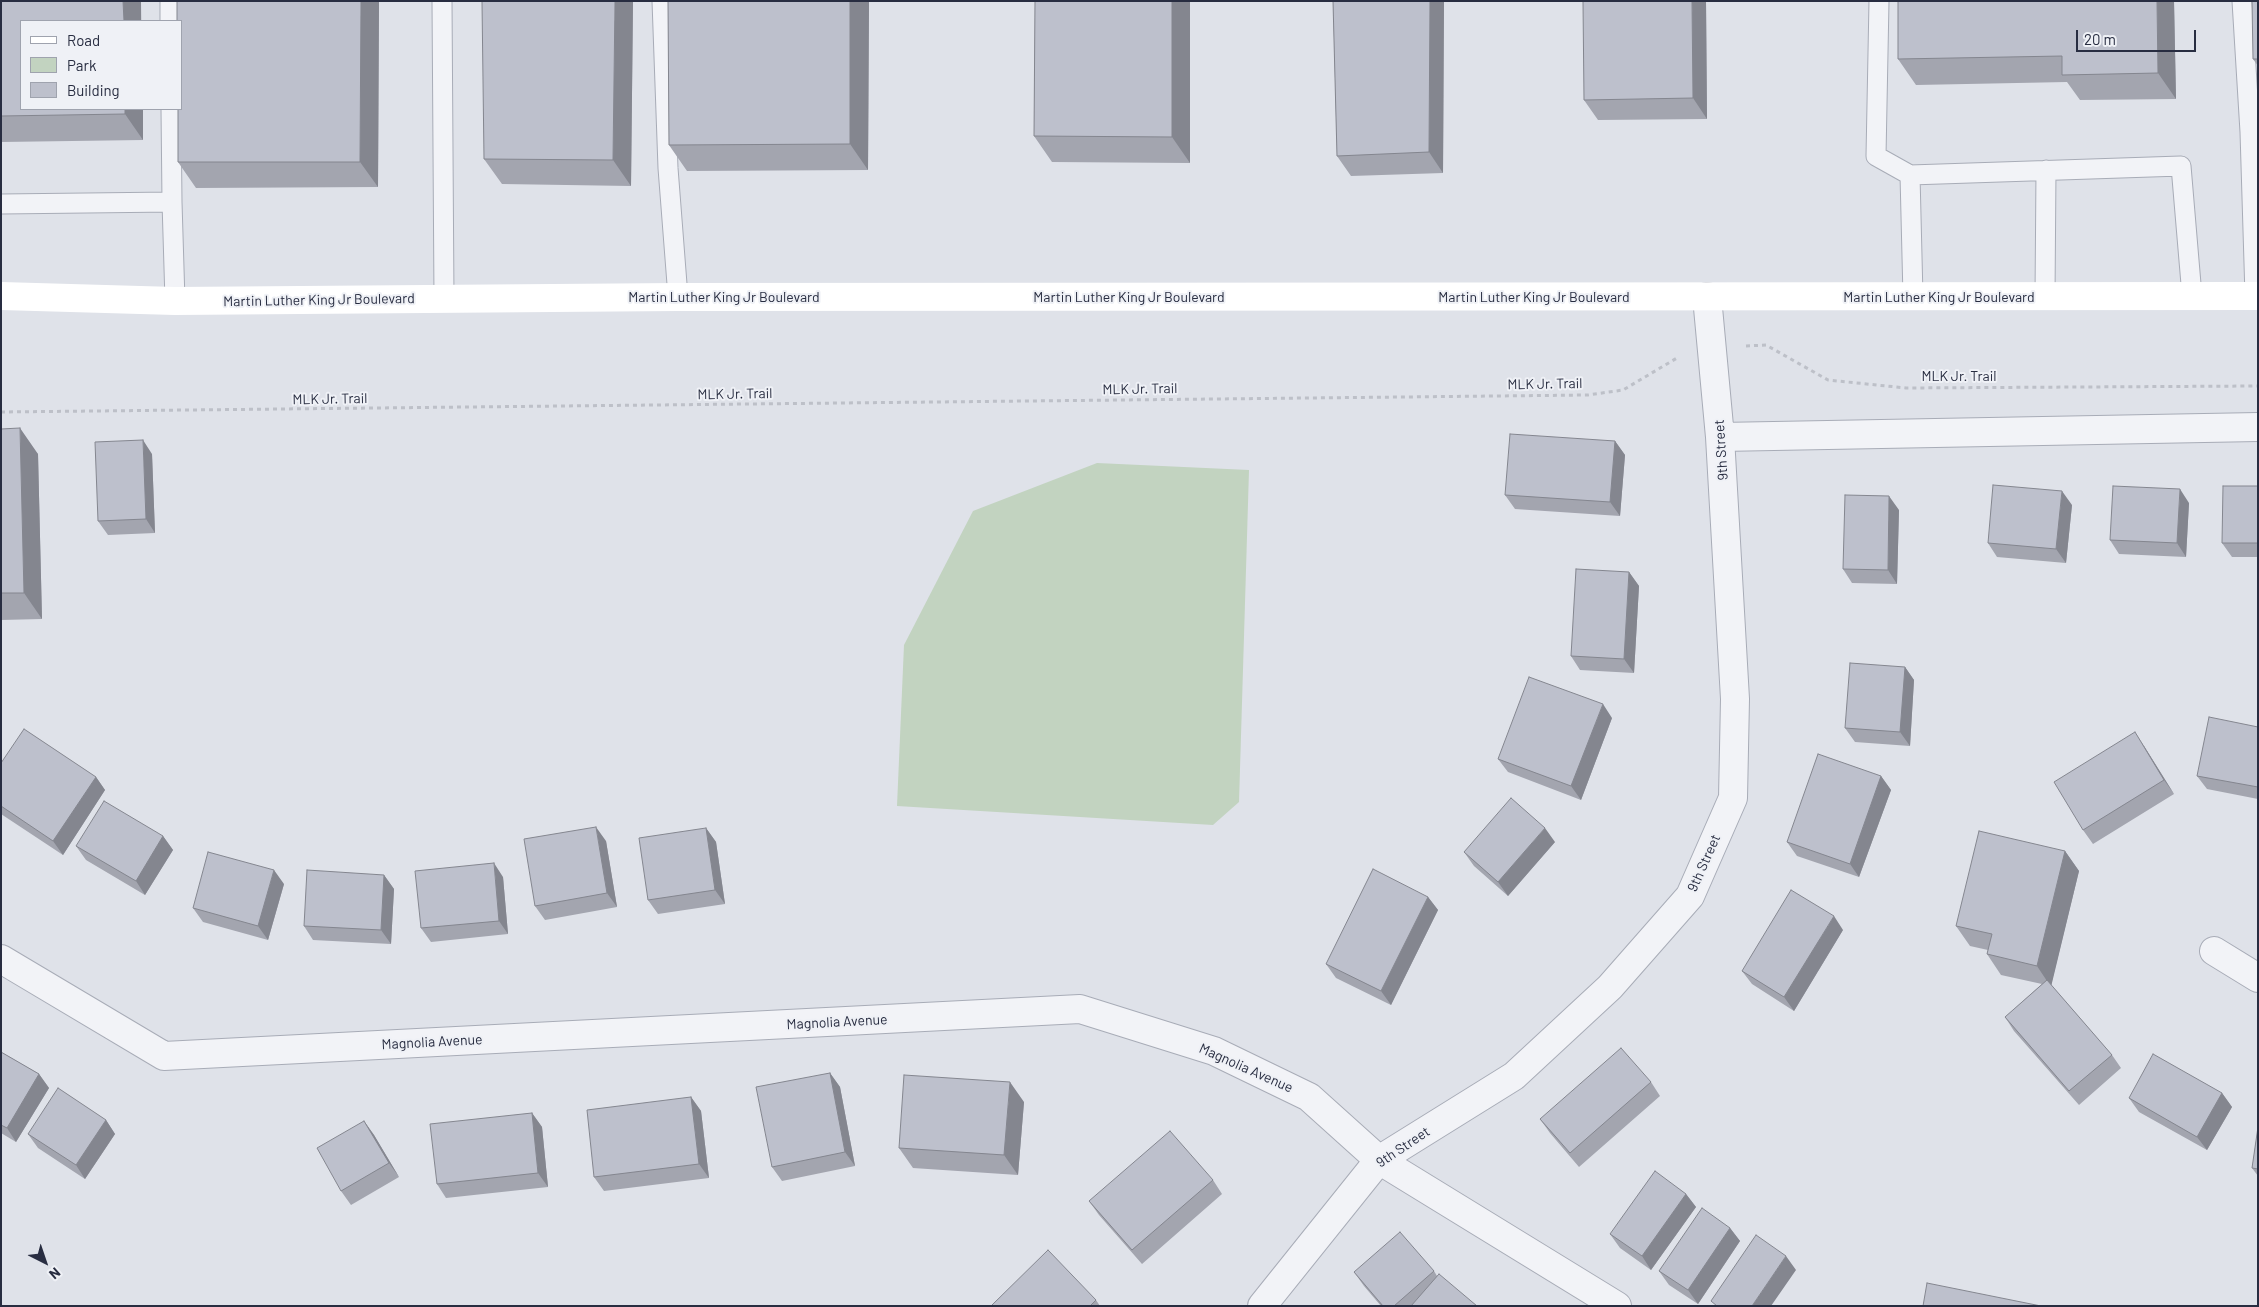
<!DOCTYPE html>
<style>
body{margin:0}
#map{position:relative;width:2259px;height:1307px;overflow:hidden;background:#dfe2e9;font-family:Barlow,sans-serif}
canvas{display:block}
.frame{position:absolute;inset:0;border:2px solid #282d41;pointer-events:none}
.legend{position:absolute;left:20px;top:20px;width:162px;height:90px;box-sizing:border-box;background:#eff1f6;border:1px solid #9fa3ae;margin:0;padding:6px 9px;list-style:none;font-size:15px;color:#282d41}
.legend li{display:flex;align-items:center;gap:10px;height:25px}
.legend b{width:25px;border:1px solid #9fa3ae}
.north{position:absolute;left:20px;top:1237px;width:50px;height:50px;-webkit-text-stroke:4px #eff1f6;paint-order:stroke;rotate:139deg;font-size:14px;font-weight:700;line-height:20px;text-align:center;color:#282d41}
.north::after{content:'';display:block;margin:auto;width:18px;height:22px;background:#282d41;clip-path:polygon(50% 0,100% 100%,50% 72%,0 100%)}
.scale{position:absolute;left:2076px;top:30px;width:120px;height:22px;box-sizing:border-box;border:2px solid #282d41;border-top:0;padding-left:6px;font-size:15px;line-height:18px;white-space:nowrap;color:#282d41;-webkit-text-stroke:4px #eff1f6;paint-order:stroke}
</style>
<div id="map">
<canvas width="2259" height="1307"></canvas>
<div class="frame"></div>
<ul class="legend">
<li><b style="height:6px;background:#fff"></b>Road</li>
<li><b style="height:14px;background:#c2d3c0"></b>Park</li>
<li><b style="height:14px;background:#bdc0cc"></b>Building</li>
</ul>
<div class="north">N</div>
<div class="scale">20 m</div>
</div>
<script>
const ctx = document.querySelector('canvas').getContext('2d');
ctx.lineJoin = 'round';
function fill(path, color) { ctx.fillStyle = color; ctx.fill(path, 'evenodd'); }
const shape = rows => new Path2D(rows.map(r => 'M' + r).join(''));
function trace(path, color, width, dash) { ctx.strokeStyle = color; ctx.lineWidth = width; ctx.lineCap = dash ? 'butt' : 'round'; ctx.setLineDash(dash || []); ctx.stroke(path); }
function drawText(font, color, halo, rows, align = 'center') {
  ctx.font = font + ' Barlow,sans-serif'; ctx.lineWidth = 4; ctx.setLineDash([]); ctx.textBaseline = 'middle'; ctx.strokeStyle = halo; ctx.fillStyle = color; for (const [text, x, y, turn = 0] of rows) {
    ctx.save(); ctx.translate(x, y); ctx.rotate((+turn || 0) * Math.PI / 180); ctx.textAlign = isNaN(turn) ? turn : align; if (halo) ctx.strokeText(text, 0, 0); ctx.fillText(text, 0, 0); ctx.restore();
  }
}
fill(shape([
 [1097,463,1249,470,1239,802,1213,825,897,806,904,645,973,511]
]), '#c2d3c0');
const lane = shape([
 [170,1,170,21],
 [442,1,444,299],
 [662,1,668,168,678,297],
 [1879,1,1876,156,1910,175],
 [2242,1,2250,132],
 [171,109,172,202],
 [1,204,172,202,175,301],
 [2255,296,2250,132,2258,132],
 [1913,297,1910,175,2181,166,2192,296],
 [2045,297,2046,170]
]);
const street = shape([
 [1720,437,2258,427],
 [2214,951,2258,978],
 [1,959,164,1056,1080,1009,1214,1051,1309,1097,1379,1160,1617,1306],
 [1262,1306,1379,1160,1514,1076,1610,987,1690,896,1733,798,1735,699,1720,437,1707,297]
]);
trace(lane, '#a8acb7', 21);
trace(street, '#a8acb7', 30);
trace(shape([
 [1746,346,1766,345,1828,380,1906,388,2258,386],
 [1,412,1588,395,1623,390,1677,358]
]), '#bdc0c8', 3, [4, 4]);
trace(lane, '#f2f3f7', 19);
trace(street, '#f2f3f7', 28);
trace(shape([
 [1,296,175,301,678,297,2258,296]
]), '#fff', 28);
fill(shape([
 [1,1,141,1,143,140,1,142],
 [379,1,378,187,196,188,178,162],
 [633,1,631,186,502,184,484,159],
 [668,1,869,1,868,170,687,171,669,145],
 [1035,1,1190,1,1190,163,1052,162,1034,136],
 [1333,1,1444,1,1443,173,1351,176,1337,156],
 [1706,1,1707,119,1598,120,1584,100],
 [2174,1,2176,99,2080,100,2067,82,1916,85,1898,59],
 [2258,1,2258,66,2253,59],
 [1,429,38,454,42,619,1,620],
 [1615,441,1625,455,1620,516,1515,509,1505,495],
 [152,454,155,533,108,535,98,521],
 [2258,486,2258,557,2232,557,2222,543],
 [2189,503,2186,557,2119,554,2110,540],
 [2072,505,2066,563,1997,557,1988,543],
 [1899,510,1897,584,1852,583,1843,569],
 [1629,572,1639,586,1634,673,1580,670,1571,656],
 [1905,667,1914,680,1910,746,1855,742,1845,728],
 [1612,718,1581,800,1508,772,1498,759],
 [2258,727,2258,799,2207,789,2197,776],
 [2144,746,2174,794,2093,844,2083,830],
 [1,763,96,777,105,790,63,855,1,814],
 [1881,776,1891,790,1859,877,1797,856,1787,842],
 [706,828,716,842,725,904,658,914,648,900],
 [163,836,173,850,145,895,86,860,76,846],
 [606,841,617,907,545,920,535,906],
 [1555,842,1508,896,1474,866,1464,852],
 [2065,851,2079,871,2051,985,2112,1055,2121,1068,2079,1105,2014,1031,2005,1017,2042,984,2001,975,1987,954,1988,950,1970,946,1956,926],
 [384,875,394,889,391,944,313,940,304,926],
 [503,877,508,934,431,942,421,928],
 [284,884,268,940,203,922,193,908],
 [1428,897,1438,910,1391,1005,1336,978,1326,964],
 [1843,930,1794,1011,1752,984,1742,971],
 [1,1052,39,1074,49,1088,16,1142,1,1133],
 [830,1073,840,1087,855,1166,782,1181,772,1167],
 [1651,1082,1660,1096,1579,1167,1550,1133,1540,1119],
 [2222,1093,2232,1107,2207,1150,2139,1112,2129,1098],
 [691,1097,701,1111,709,1178,604,1191,594,1177],
 [1024,1102,1018,1175,913,1168,899,1148],
 [532,1113,542,1127,548,1187,446,1198,437,1184],
 [106,1120,115,1134,85,1179,38,1148,28,1134],
 [364,1121,374,1135,399,1177,351,1205,341,1191],
 [2258,1127,2258,1176,2252,1168],
 [1213,1180,1222,1194,1142,1264,1099,1215,1089,1201],
 [1686,1194,1696,1207,1651,1270,1620,1248,1610,1234],
 [1730,1228,1740,1241,1698,1304,1669,1285,1659,1271],
 [1434,1271,1437,1276,1477,1306,1381,1306,1364,1286,1354,1272],
 [1096,1300,1100,1306,991,1306]
]), '#a3a5af');
fill(shape([
 [123,1,141,1,141,21,124,21],
 [361,1,379,1,378,187,360,162],
 [615,1,633,1,631,186,613,160],
 [850,1,869,1,868,170,850,144],
 [1172,1,1190,1,1190,163,1172,137],
 [1430,1,1444,1,1443,173,1429,152],
 [1692,1,1706,1,1707,119,1693,98],
 [2157,1,2174,1,2176,99,2158,73],
 [125,109,143,109,143,140,125,114],
 [20,428,38,454,42,619,24,593],
 [143,440,152,454,155,533,146,519],
 [1615,441,1625,455,1620,516,1610,502],
 [2180,489,2189,503,2186,557,2177,543],
 [2062,491,2072,505,2066,563,2056,549],
 [1889,496,1899,510,1897,584,1888,570],
 [1629,572,1639,586,1634,673,1624,659],
 [1905,667,1914,680,1910,746,1900,732],
 [1603,704,1612,718,1581,800,1571,786],
 [2135,732,2144,746,2174,794,2164,780],
 [1881,776,1891,790,1859,877,1850,864],
 [96,777,105,790,63,855,53,841],
 [596,827,606,841,617,907,607,893],
 [706,828,716,842,725,904,715,890],
 [1545,828,1555,842,1508,896,1498,882],
 [163,836,173,850,145,895,136,881],
 [2065,851,2079,871,2051,987,2037,966],
 [494,863,503,877,508,934,499,921],
 [274,870,284,884,268,940,258,926],
 [384,875,394,889,391,944,381,930],
 [1428,897,1438,910,1391,1005,1381,991],
 [1834,916,1843,930,1794,1011,1784,997],
 [830,1073,840,1087,855,1166,845,1152],
 [39,1074,49,1088,16,1142,7,1128],
 [1010,1082,1024,1102,1018,1175,1004,1155],
 [2222,1093,2232,1107,2207,1150,2197,1137],
 [691,1097,701,1111,709,1178,699,1164],
 [532,1113,542,1127,548,1187,538,1173],
 [106,1120,115,1134,85,1179,76,1165],
 [364,1121,374,1135,399,1177,389,1163],
 [1686,1194,1696,1207,1651,1270,1642,1256],
 [1730,1228,1740,1241,1698,1304,1688,1290],
 [1786,1256,1796,1270,1771,1306,1752,1306]
]), '#84868f');
const building = shape([
 [1,1,123,1,124,21,21,21,21,109,125,109,125,114,1,116,1,1],
 [177,1,361,1,360,162,178,162,178,109,181,109,181,21,177,21,177,1],
 [482,1,615,1,613,160,484,159,482,1],
 [668,1,850,1,850,144,669,145,668,1],
 [1035,1,1172,1,1172,137,1034,136,1035,1],
 [1333,1,1430,1,1429,152,1337,156,1333,1],
 [1583,1,1692,1,1693,98,1584,100,1583,1],
 [1898,1,2157,1,2158,73,2062,75,2062,56,1898,59,1898,1],
 [2252,1,2258,1,2258,59,2253,59,2252,1],
 [20,428,24,593,1,593,1,429,20,428],
 [1510,434,1615,441,1610,502,1505,495,1510,434],
 [143,440,146,519,98,521,95,442,143,440],
 [1993,485,2062,491,2056,549,1988,543,1993,485],
 [2113,486,2180,489,2177,543,2110,540,2113,486],
 [2223,486,2258,486,2258,543,2222,543,2223,486],
 [1845,495,1889,496,1888,570,1843,569,1845,495],
 [1576,569,1629,572,1624,659,1571,656,1576,569],
 [1850,663,1905,667,1900,732,1845,728,1850,663],
 [1529,677,1603,704,1571,786,1498,759,1529,677],
 [2209,717,2258,727,2258,787,2197,776,2209,717],
 [24,729,96,777,53,841,1,806,1,763,24,729],
 [2135,732,2164,780,2083,830,2054,782,2135,732],
 [1818,754,1881,776,1850,864,1787,842,1818,754],
 [1511,798,1545,828,1498,882,1464,852,1511,798],
 [104,801,163,836,136,881,76,846,104,801],
 [596,827,607,893,535,906,524,839,596,827],
 [706,828,715,890,648,900,639,838,706,828],
 [1979,831,2065,851,2037,966,1987,954,1992,934,1956,926,1979,831],
 [208,852,274,870,258,926,193,908,208,852],
 [494,863,499,921,421,928,415,871,494,863],
 [1373,869,1428,897,1381,991,1326,964,1373,869],
 [307,870,384,875,381,930,304,926,307,870],
 [1791,890,1834,916,1784,997,1742,971,1791,890],
 [2047,980,2112,1055,2069,1091,2005,1017,2047,980],
 [1621,1048,1651,1082,1570,1153,1540,1119,1621,1048],
 [1,1052,39,1074,7,1128,1,1125,1,1052],
 [2153,1054,2222,1093,2197,1137,2129,1098,2153,1054],
 [830,1073,845,1152,772,1167,756,1087,830,1073],
 [904,1075,1010,1082,1004,1155,899,1148,904,1075],
 [58,1088,106,1120,76,1165,28,1134,58,1088],
 [691,1097,699,1164,594,1177,587,1110,691,1097],
 [532,1113,538,1173,437,1184,430,1124,532,1113],
 [364,1121,389,1163,341,1191,317,1148,364,1121],
 [2258,1127,2258,1169,2252,1168,2258,1127],
 [1170,1131,1213,1180,1132,1250,1089,1201,1170,1131],
 [1655,1171,1686,1194,1642,1256,1610,1234,1655,1171],
 [1702,1208,1730,1228,1688,1290,1659,1271,1702,1208],
 [1400,1232,1434,1271,1394,1306,1383,1306,1354,1272,1400,1232],
 [1756,1235,1786,1256,1752,1306,1717,1306,1711,1301,1756,1235],
 [1048,1250,1096,1300,1090,1306,991,1306,1048,1250],
 [1439,1274,1477,1306,1411,1306,1439,1274],
 [1927,1283,2041,1306,1923,1306,1927,1283]
]);
fill(building, '#bdc0cc');
trace(building, '#84868f', 1);
drawText('14px', '#282d41', '#eff1f6', [
 ["Martin Luther King Jr Boulevard",724,297],
 ["Martin Luther King Jr Boulevard",1129,297],
 ["Martin Luther King Jr Boulevard",1534,297],
 ["Martin Luther King Jr Boulevard",1939,297],
 ["Martin Luther King Jr Boulevard",319,300,-1],
 ["MLK Jr. Trail",1959,376],
 ["MLK Jr. Trail",1545,384,-1],
 ["MLK Jr. Trail",1140,389,-1],
 ["MLK Jr. Trail",735,394,-1],
 ["MLK Jr. Trail",330,399,-1],
 ["9th Street",1721,450,-94],
 ["9th Street",1704,863,-66],
 ["Magnolia Avenue",837,1022,-3],
 ["Magnolia Avenue",432,1042,-3],
 ["Magnolia Avenue",1246,1068,24],
 ["9th Street",1403,1147,-34]
]);
</script>
